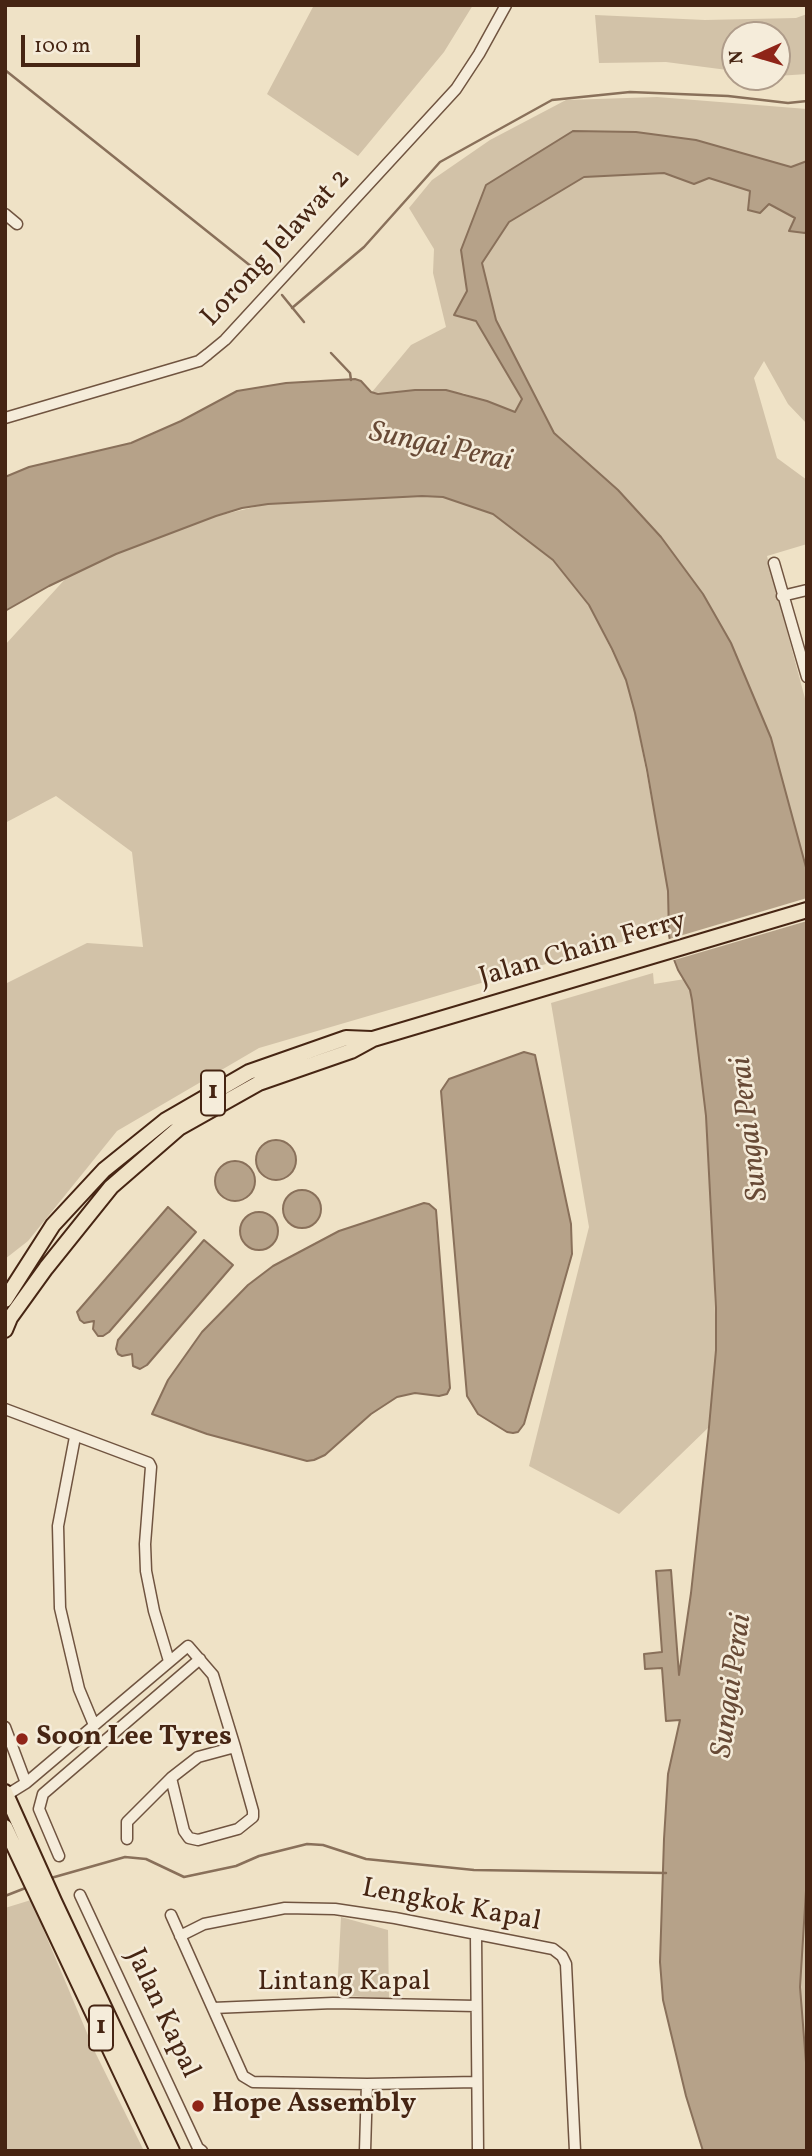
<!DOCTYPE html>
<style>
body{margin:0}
#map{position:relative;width:812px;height:2156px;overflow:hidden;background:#efe2c6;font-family:Vollkorn,serif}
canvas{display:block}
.frame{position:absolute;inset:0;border:7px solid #462513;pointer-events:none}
.north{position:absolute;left:721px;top:21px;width:70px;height:70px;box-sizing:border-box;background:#f5ecda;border:2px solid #af9c8a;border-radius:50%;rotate:266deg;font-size:19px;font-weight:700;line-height:28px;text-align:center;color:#462513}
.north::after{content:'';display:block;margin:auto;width:24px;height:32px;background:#8f2418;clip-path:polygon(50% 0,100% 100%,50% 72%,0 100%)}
.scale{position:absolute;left:21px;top:35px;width:119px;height:32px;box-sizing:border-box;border:4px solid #462513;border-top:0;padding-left:9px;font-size:21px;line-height:24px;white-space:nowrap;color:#462513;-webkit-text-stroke:5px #f5ecda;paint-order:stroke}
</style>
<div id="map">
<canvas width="812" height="2156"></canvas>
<div class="frame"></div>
<div class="north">N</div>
<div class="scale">100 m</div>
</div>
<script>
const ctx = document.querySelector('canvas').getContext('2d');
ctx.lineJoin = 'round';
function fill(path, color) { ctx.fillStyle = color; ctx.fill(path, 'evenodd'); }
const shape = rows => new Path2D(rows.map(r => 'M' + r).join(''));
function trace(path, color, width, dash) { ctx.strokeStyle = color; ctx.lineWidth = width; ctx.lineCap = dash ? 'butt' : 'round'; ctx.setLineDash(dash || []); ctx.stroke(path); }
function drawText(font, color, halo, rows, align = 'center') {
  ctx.font = font + ' Vollkorn,serif'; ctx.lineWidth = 5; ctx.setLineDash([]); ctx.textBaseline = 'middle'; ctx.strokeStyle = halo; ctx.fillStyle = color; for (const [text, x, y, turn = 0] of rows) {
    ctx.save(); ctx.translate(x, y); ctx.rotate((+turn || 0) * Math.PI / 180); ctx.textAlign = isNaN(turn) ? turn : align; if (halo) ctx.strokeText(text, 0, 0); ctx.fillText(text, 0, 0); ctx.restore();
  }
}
fill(shape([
 [314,5,473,5,444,52,358,156,267,94],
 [807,14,807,74,777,76,777,35,735,35,735,71,666,62,599,63,595,15,705,20,796,18],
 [657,97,807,109,807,161,791,167,696,140,636,132,486,186,461,250,467,291,454,315,476,321,522,399,515,412,463,393,415,390,391,394,372,392,411,345,446,327,433,273,434,249,409,208,432,180,490,140,566,100],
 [664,173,694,184,709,178,750,191,795,218,789,230,804,233,807,230,807,424,788,404,764,361,754,378,777,458,807,480,807,544,767,556,807,706,807,871,771,738,731,643,703,594,661,537,618,490,554,433,496,320,482,263,509,222,583,177],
 [422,496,443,497,493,514,553,560,589,605,626,680,635,713,664,866,668,891,669,928,259,1048,117,1131,28,1241,5,1259,5,984,87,943,143,947,132,852,56,796,5,823,5,645,67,577,116,554,216,516,268,504],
 [653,973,654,984,685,979,691,990,692,1000,706,1116,712,1208,716,1350,709,1427,619,1514,529,1466,589,1227,551,1003],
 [807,1875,807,2075,800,1987],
 [31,1900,95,2052,144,2151,5,2151,5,1908],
 [341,1917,388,1930,389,1999,337,1995]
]), '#d2c2a8');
const water = shape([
 [573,131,636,132,696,140,791,167,807,161,807,230,805,233,789,231,795,218,769,204,760,213,748,210,750,191,709,178,694,184,664,173,584,177,509,222,482,263,496,320,554,433,618,490,661,537,703,594,731,643,771,738,807,871,807,1875,800,1987,807,2075,807,2151,703,2151,686,2096,663,2000,660,1962,664,1839,668,1774,680,1720,666,1721,662,1668,645,1669,644,1654,662,1652,656,1571,671,1570,679,1675,691,1593,709,1427,716,1350,716,1308,706,1116,692,1000,690,990,678,970,673,957,669,935,668,891,647,770,635,713,626,680,612,649,589,605,553,560,493,514,443,497,422,496,268,504,242,508,216,516,116,554,49,586,5,611,5,477,29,467,131,443,181,421,237,391,286,383,355,379,361,381,371,392,378,394,415,390,446,390,487,401,515,412,522,399,476,321,454,315,467,291,461,250,486,185,573,131],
 [524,1052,535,1055,571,1224,572,1254,524,1424,518,1432,513,1433,507,1432,478,1414,467,1396,441,1091,449,1079,524,1052],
 '256 1160a20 20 0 1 1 40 0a20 20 0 1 1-40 0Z',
 '215 1181a20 20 0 1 1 40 0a20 20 0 1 1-40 0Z',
 '283 1209a19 19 0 1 1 38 0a19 19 0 1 1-38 0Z',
 [424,1203,429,1204,436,1210,450,1388,447,1394,439,1396,415,1393,397,1397,371,1414,325,1455,314,1460,307,1461,207,1434,152,1414,168,1380,202,1332,248,1285,273,1266,339,1231,424,1203],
 [168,1207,196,1232,109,1332,103,1336,98,1336,93,1329,94,1321,84,1323,80,1320,77,1312,168,1207],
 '240 1231a19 19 0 1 1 38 0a19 19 0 1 1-38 0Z',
 [204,1240,233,1265,147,1365,140,1369,133,1366,132,1354,122,1356,118,1354,116,1349,118,1340,204,1240]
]);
fill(water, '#b6a289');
trace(water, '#89705a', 2);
fill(shape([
 [807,898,807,921,671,961,666,940]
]), '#efe2c6');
trace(shape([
 [5,70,262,275],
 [282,295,304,322],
 [292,308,364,247,440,162,552,100,630,92,728,96,788,103,807,101],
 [331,353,350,373,351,380],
 [51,1878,125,1857,146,1859,184,1877,236,1866,259,1856,307,1844,323,1845,366,1859,474,1870,666,1873],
 [5,1896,28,1887]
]), '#89705a', 2.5);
const minor = shape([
 [5,214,17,224],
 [5,418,199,361,208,354,225,340,456,89,479,54,506,5],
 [774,563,807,677],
 [782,596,807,590],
 [5,1409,149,1463,151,1467,145,1544,146,1571,154,1611,169,1661],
 [75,1437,58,1526,60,1608,79,1689,94,1725],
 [5,1727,26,1783],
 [5,1796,26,1783,188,1646,213,1675,235,1747,253,1811,253,1817,238,1829,198,1840,189,1838,184,1831,171,1778],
 [127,1839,127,1822,171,1778,198,1757,235,1747],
 [59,1856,39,1809,43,1794,200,1659],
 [80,1895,198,2148,202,2151],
 [171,1915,243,2076,253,2082,367,2084,477,2082],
 [476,1935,478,2151],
 [180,1936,204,1924,285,1908,335,1909,395,1918,553,1949,562,1956,566,1964,575,2151],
 [213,2008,333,2003,476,2006],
 [365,2151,367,2084]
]);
const highway = shape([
 [5,1300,53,1225,104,1170,166,1120,249,1072,346,1038,371,1039],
 [5,1330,10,1318,46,1268,111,1187,179,1128,259,1083,351,1051,373,1039,807,910],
 [5,1792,54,1901,172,2151],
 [5,1827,158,2151]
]);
trace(minor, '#705440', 13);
trace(highway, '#462513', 18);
trace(minor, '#f5ecda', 10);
trace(highway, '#efe2c6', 14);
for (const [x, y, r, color] of [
 [22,1739,7,"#8f2418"],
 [198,2106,7,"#8f2418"]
]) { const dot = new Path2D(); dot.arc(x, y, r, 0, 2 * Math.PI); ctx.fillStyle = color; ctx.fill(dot); trace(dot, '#f5ecda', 2.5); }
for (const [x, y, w] of [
 [213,1093,24],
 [101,2028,24]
]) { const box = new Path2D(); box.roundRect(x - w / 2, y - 22.5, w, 45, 5); ctx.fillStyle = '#f5ecda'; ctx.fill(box); trace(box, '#462513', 2); }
drawText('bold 26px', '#462513', null, [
 ["1",213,1093],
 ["1",101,2028]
]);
drawText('28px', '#462513', '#f5ecda', [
 ["Lorong Jelawat 2",277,249,-47],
 ["Jalan Chain Ferry",583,951,-16],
 ["Lengkok Kapal",451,1907,11],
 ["Lintang Kapal",344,1984],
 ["Jalan Kapal",161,2014,65]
]);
drawText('bold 28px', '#462513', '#f5ecda', [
 ["Soon Lee Tyres",36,1739],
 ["Hope Assembly",212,2106]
], 'left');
drawText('italic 30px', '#684a36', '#f5ecda', [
 ["Sungai Perai",440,449,12],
 ["Sungai Perai",752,1129,-97],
 ["Sungai Perai",734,1686,-82]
]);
</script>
